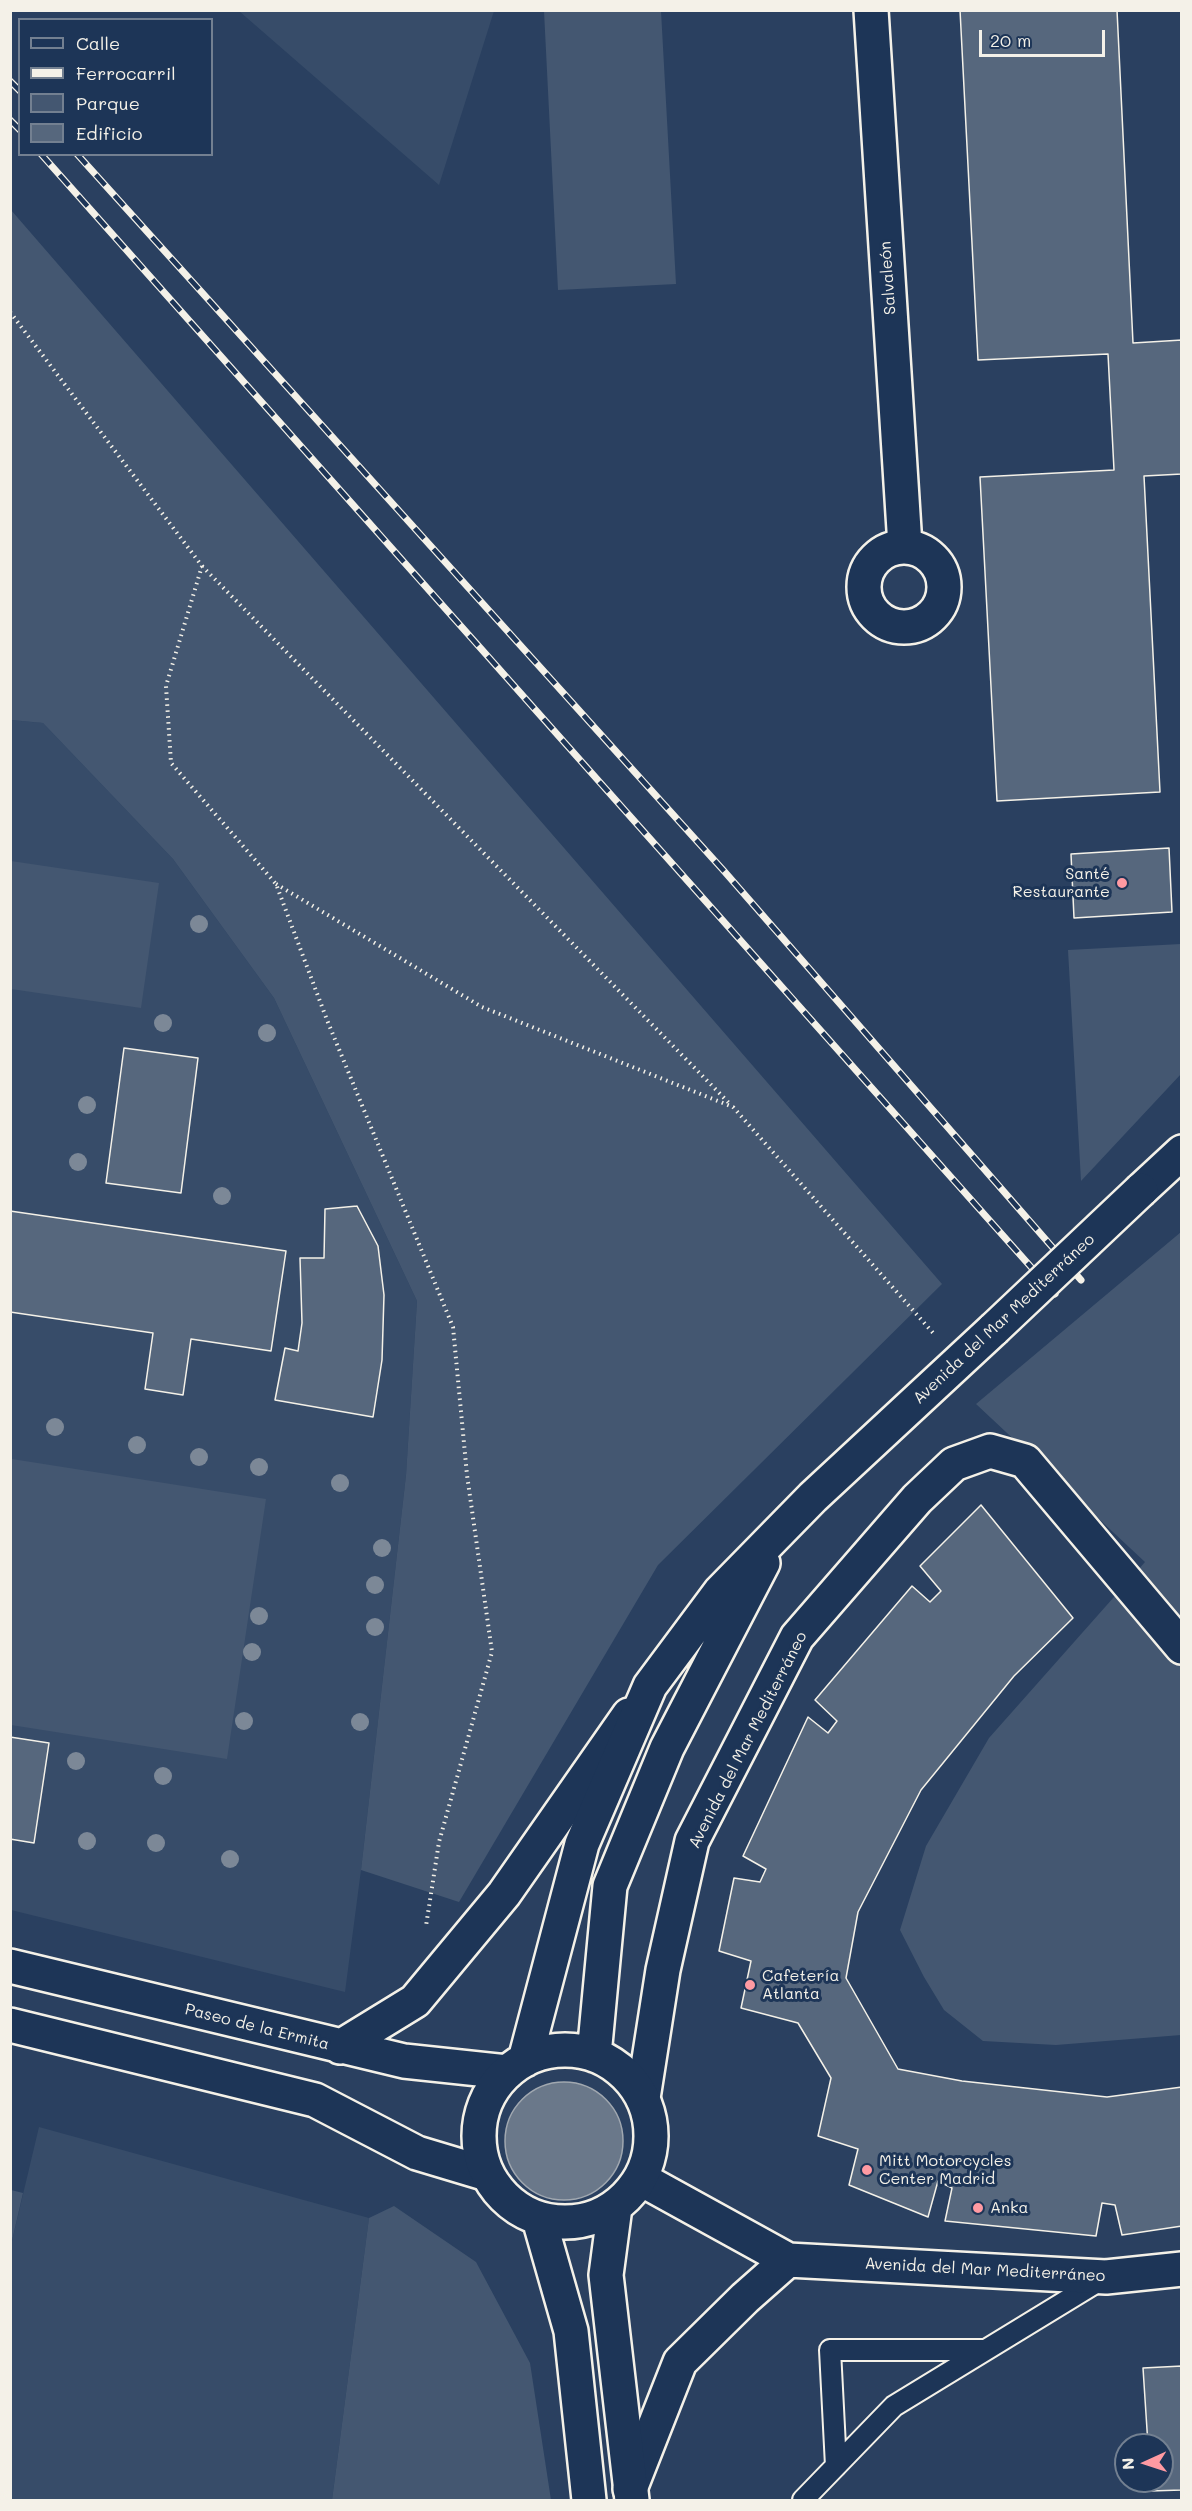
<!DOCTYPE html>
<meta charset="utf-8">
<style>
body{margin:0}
#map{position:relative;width:1192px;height:2511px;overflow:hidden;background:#2a4060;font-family:Mali,sans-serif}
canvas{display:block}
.frame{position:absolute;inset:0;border:12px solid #f4f1e8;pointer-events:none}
.legend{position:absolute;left:18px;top:18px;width:195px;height:138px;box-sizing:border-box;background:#1d3557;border:2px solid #738091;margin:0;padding:8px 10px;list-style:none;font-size:18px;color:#f4f1e8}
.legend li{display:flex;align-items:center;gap:12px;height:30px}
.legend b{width:30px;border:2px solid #738091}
.north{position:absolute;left:1114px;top:2433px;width:60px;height:60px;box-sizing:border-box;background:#1d3557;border:2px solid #738091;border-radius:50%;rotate:267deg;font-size:16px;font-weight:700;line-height:24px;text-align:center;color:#f4f1e8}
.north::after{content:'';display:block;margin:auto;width:21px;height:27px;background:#ff9aa2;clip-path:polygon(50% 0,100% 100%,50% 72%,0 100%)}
.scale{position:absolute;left:979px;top:30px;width:126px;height:27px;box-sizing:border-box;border:3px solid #f4f1e8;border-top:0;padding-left:8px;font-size:18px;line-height:21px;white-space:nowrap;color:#f4f1e8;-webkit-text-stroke:4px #1d3557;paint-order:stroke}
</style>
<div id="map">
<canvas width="1192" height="2511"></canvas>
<div class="frame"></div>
<ul class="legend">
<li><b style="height:8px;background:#1d3557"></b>Calle</li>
<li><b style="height:8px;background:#f4f1e8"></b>Ferrocarril</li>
<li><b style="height:16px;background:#445771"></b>Parque</li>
<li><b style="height:16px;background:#56677d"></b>Edificio</li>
</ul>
<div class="north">N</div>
<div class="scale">20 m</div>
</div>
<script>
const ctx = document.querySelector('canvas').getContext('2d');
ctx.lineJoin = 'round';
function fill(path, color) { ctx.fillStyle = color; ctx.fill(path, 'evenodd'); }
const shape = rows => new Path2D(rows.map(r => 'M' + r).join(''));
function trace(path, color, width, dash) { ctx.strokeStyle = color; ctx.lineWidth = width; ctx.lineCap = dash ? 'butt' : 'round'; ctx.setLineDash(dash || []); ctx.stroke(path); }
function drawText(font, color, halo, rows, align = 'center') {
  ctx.font = font + ' Mali,sans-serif'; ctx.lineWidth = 6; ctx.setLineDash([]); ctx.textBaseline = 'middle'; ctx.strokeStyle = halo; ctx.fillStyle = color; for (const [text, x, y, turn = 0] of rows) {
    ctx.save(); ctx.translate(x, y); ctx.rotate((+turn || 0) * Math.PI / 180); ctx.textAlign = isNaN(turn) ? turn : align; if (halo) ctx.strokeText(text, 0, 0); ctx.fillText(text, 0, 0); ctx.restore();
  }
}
fill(shape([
 [239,11,494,11,439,185],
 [11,720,43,723,173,859,274,998,417,1301,406,1475,361,1870,345,1992,11,1910],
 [39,2127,369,2218,332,2500,11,2500,11,2245]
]), '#374c69');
fill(shape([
 [544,11,661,11,676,284,558,290],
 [11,210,942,1284,658,1565,459,1902,361,1870,406,1475,417,1301,274,998,173,859,43,723,11,720],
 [11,861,159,883,141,1008,11,989],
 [1181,944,1181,1074,1081,1181,1068,950],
 [1181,1232,1181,2035,1056,2045,983,2041,944,2010,924,1977,900,1930,926,1846,989,1738,1145,1562,976,1404],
 [12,1459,266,1499,227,1759,11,1725],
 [11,2190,23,2193,11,2245,10,2190],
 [394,2206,476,2262,530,2363,551,2500,332,2500,369,2218]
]), '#445771');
const water = shape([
 '505 2141a59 59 0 1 1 118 0a59 59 0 1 1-118 0Z'
]);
fill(water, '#6a788a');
trace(water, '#a1a8b0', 1.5);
const building = shape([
 [960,10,1117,10,1133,343,1182,340,1182,474,1144,476,1160,792,997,801,980,477,1114,470,1108,354,978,360,960,10],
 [1169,848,1172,912,1074,918,1071,854,1169,848],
 [124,1048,198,1058,181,1193,106,1183,124,1048],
 [357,1206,378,1246,384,1295,382,1360,373,1417,275,1400,285,1348,298,1351,302,1323,300,1258,324,1258,325,1209,357,1206],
 [10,1211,286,1251,271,1351,191,1339,183,1395,145,1389,153,1333,10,1312,10,1211],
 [981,1505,1073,1618,1014,1676,921,1790,858,1912,846,1978,898,2069,962,2081,1107,2097,1182,2087,1182,2226,1122,2235,1115,2205,1102,2203,1096,2236,945,2221,952,2188,938,2181,928,2217,849,2185,858,2149,818,2136,831,2078,798,2023,741,2008,751,1961,719,1951,734,1878,760,1882,766,1869,743,1856,808,1717,828,1733,837,1721,815,1700,912,1586,930,1602,941,1591,920,1566,981,1505],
 [10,1737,49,1743,34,1843,10,1839,10,1737],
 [1182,2366,1182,2490,1150,2491,1149,2481,1162,2481,1162,2445,1148,2445,1143,2368,1182,2366]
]);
fill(building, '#56677d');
trace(building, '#f4f1e8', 1.5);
const lane = shape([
 [836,2466,830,2350,983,2350],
 [803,2500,894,2406,1102,2279]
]);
const street = shape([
 [871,10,905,546],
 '864 587a40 40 0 1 1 80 0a40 40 0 1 1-80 0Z',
 [643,2098,663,1970,692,1841,797,1637,917,1499,954,1464,990,1451,1025,1461,1182,1647],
 [641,2179,788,2260,1106,2277,1182,2269],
 [630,2489,680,2362,745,2298,788,2260]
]);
const secondary = shape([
 [10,1966,404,2061,507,2072],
 [10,2025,315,2100,417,2153,487,2174],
 [340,2047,415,2001,504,1894,629,1715]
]);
const primary = shape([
 [1141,1190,1182,1152],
 '479 2136a86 86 0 1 1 172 0a86 86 0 1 1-172 0Z',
 [594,2055,610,1886,667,1748,763,1563],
 [525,2060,582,1844,650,1686,720,1592,813,1497,994,1329],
 [615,2207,606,2275,632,2500],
 [539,2219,571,2331,589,2500]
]);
trace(lane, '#f4f1e8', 24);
trace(street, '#f4f1e8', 38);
trace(secondary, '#f4f1e8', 38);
trace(primary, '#f4f1e8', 38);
trace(shape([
 [10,312,202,566,166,686,171,763,276,884,327,1020,453,1327,467,1475,492,1652,439,1842,426,1926],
 [202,566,730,1104],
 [276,884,482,1007,733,1107,934,1334]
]), '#f4f1e8', 4, [1.5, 4.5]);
trace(lane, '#1d3557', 20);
trace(street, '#1d3557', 33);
trace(secondary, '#1d3557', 33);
trace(primary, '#1d3557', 33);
const rail = shape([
 [10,81,20,91],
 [10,120,20,130],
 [41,154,1055,1294],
 [77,154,724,871,1081,1280]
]);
trace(rail, '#f4f1e8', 7);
trace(rail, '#1d3557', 4.5, [14]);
const primaryBridge = shape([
 [994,1329,1141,1190]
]);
trace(primaryBridge, '#f4f1e8', 38, []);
trace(primaryBridge, '#1d3557', 33);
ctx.fillStyle = '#7c8897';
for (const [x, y] of [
 [199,924],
 [163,1023],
 [267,1033],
 [87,1105],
 [78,1162],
 [222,1196],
 [55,1427],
 [137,1445],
 [199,1457],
 [259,1467],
 [340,1483],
 [382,1548],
 [375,1585],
 [259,1616],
 [375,1627],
 [252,1652],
 [244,1721],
 [360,1722],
 [76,1761],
 [163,1776],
 [87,1841],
 [156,1843],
 [230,1859]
]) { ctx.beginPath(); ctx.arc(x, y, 9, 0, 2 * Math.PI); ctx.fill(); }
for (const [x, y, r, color] of [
 [1122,883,6,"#ff9aa2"],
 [750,1985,6,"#ff9aa2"],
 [867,2170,6,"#ff9aa2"],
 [978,2208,6,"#ff9aa2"]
]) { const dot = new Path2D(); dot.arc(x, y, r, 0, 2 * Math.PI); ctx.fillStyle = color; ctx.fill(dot); trace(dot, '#1d3557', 2); }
drawText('16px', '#f4f1e8', '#1d3557', [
 ["Salvaleón",888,278,-94],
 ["Avenida del Mar Mediterráneo",1004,1319,-43],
 ["Avenida del Mar Mediterráneo",748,1740,-63],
 ["Paseo de la Ermita",257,2027,14],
 ["Avenida del Mar Mediterráneo",985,2270,3]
]);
drawText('16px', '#f4f1e8', '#1d3557', [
 ["Santé",1110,874,"right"],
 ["Restaurante",1110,892,"right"],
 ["Cafetería",762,1976],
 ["Atlanta",762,1994],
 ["Mitt Motorcycles",879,2161],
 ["Center Madrid",879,2179],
 ["Anka",990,2208]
], 'left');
</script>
